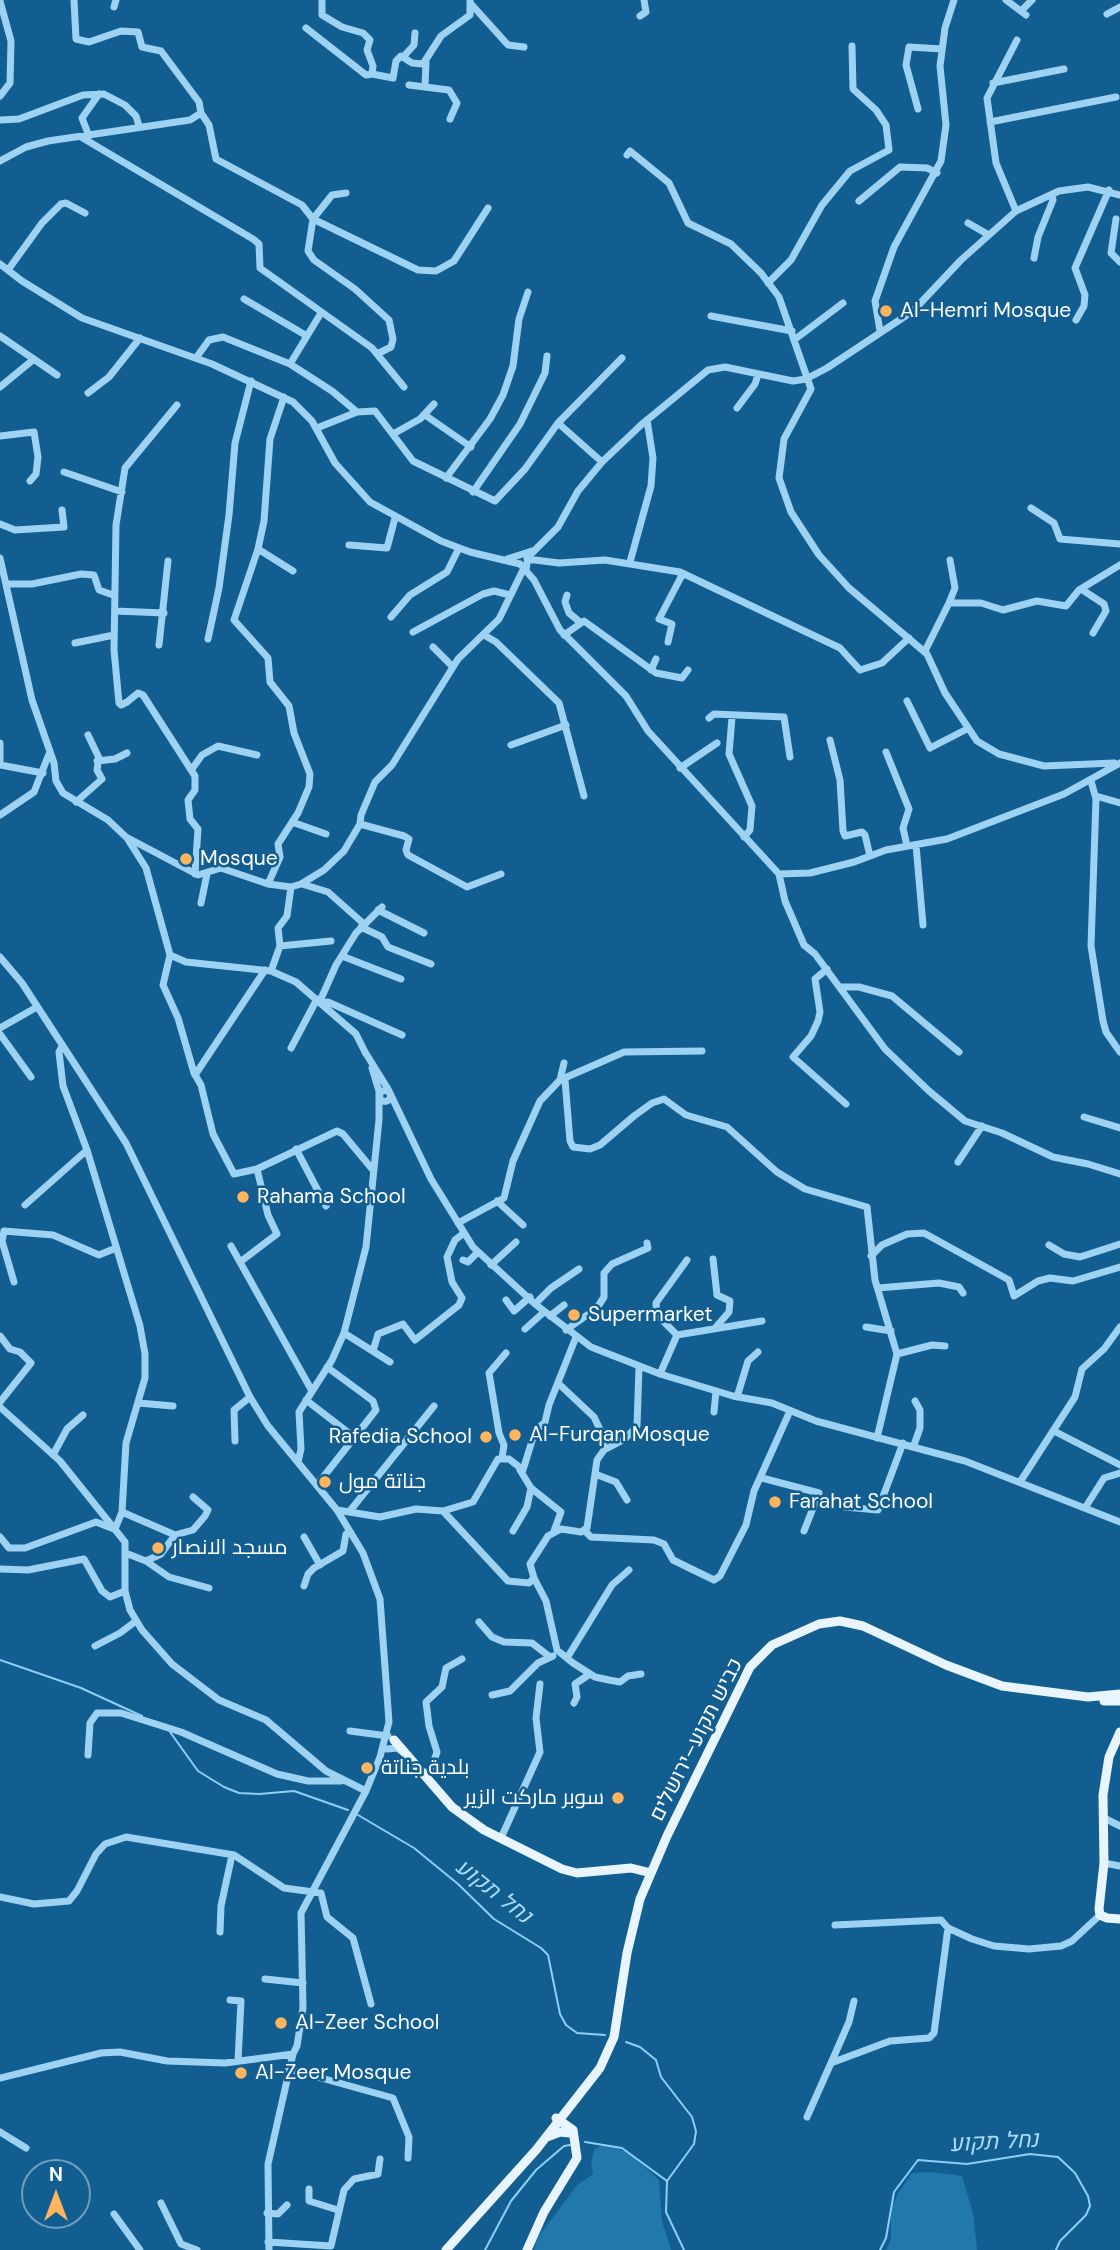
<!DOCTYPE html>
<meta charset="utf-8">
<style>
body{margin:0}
#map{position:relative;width:1120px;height:2250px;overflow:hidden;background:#125e90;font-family:"DM Sans",sans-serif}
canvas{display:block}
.north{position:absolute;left:21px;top:2159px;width:70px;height:70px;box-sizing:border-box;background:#125e90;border:2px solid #719ebc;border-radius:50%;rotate:0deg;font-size:19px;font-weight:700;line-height:28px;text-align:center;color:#fff}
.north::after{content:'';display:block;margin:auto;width:24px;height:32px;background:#ffb55e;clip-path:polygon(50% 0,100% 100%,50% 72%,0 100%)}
</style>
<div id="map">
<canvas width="1120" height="2250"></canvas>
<div class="north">N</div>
</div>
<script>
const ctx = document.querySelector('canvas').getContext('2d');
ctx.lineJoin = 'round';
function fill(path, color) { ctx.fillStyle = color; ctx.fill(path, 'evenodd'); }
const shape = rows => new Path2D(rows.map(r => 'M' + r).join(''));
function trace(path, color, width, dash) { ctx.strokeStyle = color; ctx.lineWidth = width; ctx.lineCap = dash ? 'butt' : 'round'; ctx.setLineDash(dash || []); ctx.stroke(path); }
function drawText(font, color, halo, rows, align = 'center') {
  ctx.font = font + ' "DM Sans",Cairo,Heebo,sans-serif'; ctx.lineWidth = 5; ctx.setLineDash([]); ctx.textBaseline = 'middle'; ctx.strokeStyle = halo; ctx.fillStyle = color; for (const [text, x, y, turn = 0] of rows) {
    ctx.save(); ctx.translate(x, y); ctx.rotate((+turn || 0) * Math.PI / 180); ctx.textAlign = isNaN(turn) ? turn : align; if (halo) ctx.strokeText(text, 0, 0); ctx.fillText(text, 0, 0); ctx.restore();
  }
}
fill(shape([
 [604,2144,630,2153,659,2180,662,2221,671,2250,534,2250,538,2237,577,2185,593,2174,591,2164,594,2150],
 [930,2172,962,2176,973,2213,977,2250,886,2250,891,2239,891,2210,897,2195,912,2173]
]), '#2078ad');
trace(shape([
 [0,1660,81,1688,142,1716],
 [170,1732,198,1771,224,1787,239,1793,259,1794,294,1791,348,1810],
 [358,1815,414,1848,458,1884,494,1919,541,1948,548,1955,560,2014,566,2025,577,2033,605,2035],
 [626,2042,640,2047,656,2060,661,2077,692,2117,696,2131,694,2144,667,2181,666,2212,684,2250],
 [585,2142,622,2148,667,2181],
 [485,2250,511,2201,536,2170,564,2146,570,2145],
 [880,2250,886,2238,894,2192,918,2160,967,2164,1030,2154,1058,2157,1075,2173,1088,2196,1090,2206,1086,2215,1060,2241,1056,2250]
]), '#8ecff5', 2);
trace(shape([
 [1006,0,1026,15],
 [0,1,11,41,10,83,0,96],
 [472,5,508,45,524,47],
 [114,7,116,0],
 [1021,11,1032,0],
 [1107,14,1120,7],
 [640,16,646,12,644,0],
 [306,28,366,75,372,74,373,66,367,50,370,40,363,33,342,27,322,15,322,0],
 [404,56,414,45,415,33],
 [372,74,393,78,396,61,401,56,412,63,423,64,441,36,470,15,470,0],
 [993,83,1064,69],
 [409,85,449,90,457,103,450,119],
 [425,86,426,62],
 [918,109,906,65,909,47,942,49],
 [201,113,209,125,216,159,302,205,313,219,418,270,436,271,454,261,488,208],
 [0,120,19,119,83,95,104,94,125,105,136,116,139,126],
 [990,122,1116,97],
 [89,136,82,118,99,94],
 [81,137,253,239,259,244,260,268,372,348,404,387],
 [627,155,630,151,669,183,688,223,731,244,761,273,779,297,811,389,784,439,779,478,791,512,819,555,849,588,927,654,945,693,977,741,999,754,1044,766,1114,763],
 [0,161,26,147,48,141,190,120,201,113,199,102,167,59,161,51,142,47,138,32,121,31,89,42,76,39,74,0],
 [346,193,332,195,313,219,308,251,314,260,355,289,389,320,393,339,391,347,377,354],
 [859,201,900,167,927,168,937,173],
 [1016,211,996,163,987,98,1017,40],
 [1116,219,1111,253,1120,262],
 [968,223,989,235],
 [1034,258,1038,237,1053,200,1052,195],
 [0,264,22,281,82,318,212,364,293,402,312,421,335,463,370,502,441,541,470,552,520,564,534,580,560,630,626,696,648,731,779,874,810,873,854,862,886,850,947,839,1064,794,1120,763],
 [8,270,42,223,61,204,66,203,85,213],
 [768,283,791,260,822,205,850,171,889,150,886,125,876,110,853,89,852,46],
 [244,299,307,336],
 [711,316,792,331],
 [1076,320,1084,306,1085,295,1075,268,1109,190],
 [880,331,875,301,894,247,941,161,946,125,940,66,945,28,954,0],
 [0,336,57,375],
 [794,340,843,303],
 [196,358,209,340,223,337,290,364,332,391,357,412],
 [290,364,321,313],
 [0,387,34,359],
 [88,393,109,377,140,338],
 [177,405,125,468,116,525,114,650,119,703,121,705,127,702,138,693,143,695,195,776,195,790,188,800,190,819,198,829,195,874],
 [737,408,755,384,758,375],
 [425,415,471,447],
 [558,423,602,462],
 [317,428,357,412,375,411,413,461,495,501,525,469,558,423,622,358],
 [393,434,420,419,434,404],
 [0,436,34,432,38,457,36,474,30,481],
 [64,472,122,492],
 [446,478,490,419,503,395,513,366,519,319,528,292],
 [473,492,520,424,545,373,547,356],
 [1031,508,1054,523,1060,539,1120,544],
 [0,524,15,530,64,527,62,510],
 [349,545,387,548,395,518],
 [258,549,293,571],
 [0,558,32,700,54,763,56,781,63,793,108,820,126,837,198,875,221,868,268,884,291,887,301,884,324,870,344,851,360,824,361,815,375,782,392,765,458,659,499,619,522,572,526,570,528,557,558,527,578,491,602,462,641,425,708,370,725,367,793,381,806,379,827,368,913,311,961,260,1016,211,1059,191,1088,187,1120,195],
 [507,559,532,551],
 [527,559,559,563,605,560,680,572,840,648,860,670,882,663,909,638],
 [630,562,651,486,653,458,647,420],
 [7,584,32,584,81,574,94,575,99,590,113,595],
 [1081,589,1104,604,1106,611,1093,633],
 [567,595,565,602,569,613,581,623],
 [949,603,955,588,950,560],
 [115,611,164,613],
 [391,617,410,595,447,572,459,548],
 [413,632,483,594,494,591,510,595],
 [484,635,496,642,559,703,584,796],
 [564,635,584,621,656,673,682,678,688,670],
 [208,639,219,588,229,515,235,443,251,381],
 [668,642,672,624,659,619,681,577,680,572],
 [75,643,114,635],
 [159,645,168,561],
 [433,647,453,667],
 [925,651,949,603,981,603,1003,610,1037,601,1066,606,1079,590,1120,565],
 [651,670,656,659],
 [907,701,930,748,967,729],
 [732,717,729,754,752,806,750,830,744,837],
 [709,718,714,714,784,717,790,757],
 [830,740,840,780,843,831,845,836,862,832,865,835,870,856],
 [0,743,0,765,43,773],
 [511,745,566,725],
 [886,752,909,809,903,828,907,846],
 [97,761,115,759,127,753],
 [680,768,717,743],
 [192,769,202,755,218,746,257,755],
 [1091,781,1096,799,1091,946,1103,1021,1106,1032,1120,1052],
 [1096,796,1120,803],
 [76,802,102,779,97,770,99,758,88,735],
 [0,815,34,792,49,754],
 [292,822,326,834],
 [360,824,404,836,409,839,406,850,408,855,467,887,501,874],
 [127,838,146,868,170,955,186,962,271,971,296,982,356,1034,366,1054],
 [916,845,923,925],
 [779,874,785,901,804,945,815,954,885,1049,929,1091,965,1121,1002,1133,1053,1157,1088,1164,1120,1174],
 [268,884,280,857,278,844,298,813,309,787,310,774,294,733,289,706,270,682,268,658,234,620,258,549,264,521,270,439,284,397],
 [302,884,328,892,364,924],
 [201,903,207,874],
 [378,910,424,933],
 [361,927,382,937,388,947,431,964],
 [280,946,331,941],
 [170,955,163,985,178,1018,194,1073,201,1085,213,1134,234,1174,257,1169,337,1131,343,1134,373,1170],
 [342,956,401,979],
 [0,957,22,983,126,1143,250,1397,268,1426,337,1510,363,1553,380,1599,389,1722,380,1757,366,1791,301,1913,303,2008,297,2046,293,2054,268,2164,269,2250],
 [827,969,815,979,820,1012,818,1021,811,1036,793,1057,846,1104],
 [271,971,280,946,278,928,287,916,291,887],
 [840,987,859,987,892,996,959,1052],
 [320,1001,336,965,356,933,382,907],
 [323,1003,328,1002,402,1035],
 [0,1028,37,1007],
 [0,1034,31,1077],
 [62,1046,59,1052,63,1086,87,1150,140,1326,145,1354,145,1378,126,1443,122,1512,115,1529],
 [291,1048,317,999],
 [365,1052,388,1089,431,1179,473,1247,535,1304,591,1347,660,1374,733,1396,772,1403,816,1421,965,1461,1120,1522],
 [195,1075,265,970],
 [560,1080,564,1063],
 [565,1080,570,1141,573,1147,590,1149,600,1145,634,1116,652,1103,664,1099,686,1115,727,1127,777,1172,805,1189,867,1207,875,1280,897,1354,877,1438],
 '379.5 1096a5.5 5.5 0 1 1 11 0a5.5 5.5 0 1 1-11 0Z',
 [1084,1117,1120,1128],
 [296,1149,326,1206],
 [958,1162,982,1126],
 [497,1201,523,1225],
 [25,1205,87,1150],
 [458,1223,504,1198,513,1161,540,1101,560,1080,624,1052,702,1051],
 [1049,1245,1064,1254,1080,1257,1120,1244],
 [231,1246,312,1391],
 [871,1256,882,1245,907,1234,924,1233,1009,1280,1014,1296,1038,1281,1050,1278,1073,1281,1120,1267],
 [713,1259,717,1295,730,1301,729,1312,716,1327],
 [463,1260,468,1262,478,1252],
 [240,1262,277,1234,268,1215,257,1169],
 [491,1265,516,1242],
 [14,1282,2,1241,4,1231,53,1235,99,1255,116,1248],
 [878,1288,939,1283,959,1287,963,1293],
 [506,1300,514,1311,530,1297],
 [535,1304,551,1288,579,1269],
 [550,1316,564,1305],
 [866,1327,891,1331],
 [525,1329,544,1312],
 [566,1330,597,1308,604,1297,604,1273,612,1264,648,1248,647,1243],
 [344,1333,390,1362],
 [677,1335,762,1321],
 [0,1336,10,1349,20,1352,31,1363,0,1402],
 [373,1351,378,1334,403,1324,415,1340,459,1305,462,1298,452,1282,447,1257,455,1240,464,1233],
 [897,1354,932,1345,945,1346],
 [660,1374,677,1335,657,1315,656,1303,687,1260],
 [559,1384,594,1417,603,1436,604,1450],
 [737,1397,748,1361,758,1352],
 [306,1400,354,1437],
 [138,1403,173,1406],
 [0,1407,60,1461,125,1542,125,1591,130,1610,142,1630,172,1664,219,1700,266,1720,326,1771,366,1791],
 [714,1412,716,1391],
 [1054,1431,1120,1465],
 [235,1441,234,1410,250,1397],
 [914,1445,920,1428,920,1410,915,1401],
 [53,1455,67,1429,83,1415],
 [502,1458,504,1445,499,1433,489,1373,506,1353],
 [298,1462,301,1449,299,1412,332,1360,344,1333,366,1247,379,1120,379,1091,372,1068],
 [520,1470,531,1488,561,1512,554,1531],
 [595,1474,616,1482,627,1500],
 [762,1478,819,1493,804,1531],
 [1020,1482,1075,1397,1082,1369,1104,1349,1120,1327],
 [317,1485,376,1410,373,1401,327,1367],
 [845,1507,878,1510,903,1443],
 [1085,1508,1104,1478,1120,1473],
 [337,1510,380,1517,416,1509,443,1511,508,1581,529,1583,534,1578,530,1564,548,1536,561,1529,581,1532,587,1528,597,1460,604,1450,625,1439,637,1426,639,1367],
 [443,1511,473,1502,498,1459,509,1459,523,1470,535,1431,545,1422,549,1405,576,1337],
 [122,1512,175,1535],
 [349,1512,434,1406],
 [513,1531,527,1507,531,1488],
 [585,1531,591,1537,654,1540,664,1544,673,1560,714,1580,720,1576,746,1525,754,1491,790,1411],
 [0,1537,9,1548,25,1548,96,1522,114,1529],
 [304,1537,320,1565],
 [128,1554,146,1561,169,1577,209,1588],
 [146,1561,161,1554,175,1535,193,1530,205,1516,208,1510,193,1497],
 [0,1569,28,1570,84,1559,102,1591,110,1597,125,1591],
 [534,1578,546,1601,557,1650,573,1663,595,1677,609,1680,620,1682,628,1676,641,1674],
 [304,1586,308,1574,314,1568,343,1551,346,1534,351,1533],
 [479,1622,492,1637,504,1642,532,1643,550,1657],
 [95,1646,120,1633,136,1621],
 [567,1658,612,1585,629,1570],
 [492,1695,510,1691,538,1663,553,1656],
 [574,1703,577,1697,575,1684,590,1674],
 [350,1731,388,1736],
 [387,1749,397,1748,403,1752],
 [88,1755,90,1723,97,1713,121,1713,181,1732,277,1774,308,1781,341,1781],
 [424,1775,431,1769,437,1752,429,1726,426,1702,442,1687,446,1668,462,1659],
 [1104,1818,1120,1826],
 [501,1838,540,1752,536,1718,540,1684],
 [1104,1863,1120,1866],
 [0,1897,34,1904,69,1901,77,1891,96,1854,105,1844,126,1837,234,1855,284,1888,321,1893,327,1917,353,1938,371,2004],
 [835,1925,941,1920,948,1928,972,1939,994,1946,1029,1949,1061,1946,1072,1941,1100,1915],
 [220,1932,221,1906,232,1855],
 [265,1979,303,1983],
 [230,2000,241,2001,238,2061],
 [831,2063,849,2022,854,2001],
 [289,2069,393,2098,409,2137,408,2158],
 [0,2078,101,2053,120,2052,167,2061,225,2063,293,2054],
 [807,2117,831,2063,890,2041,929,2038,934,2033,948,1928],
 [0,2132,26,2148],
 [309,2189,309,2201,338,2210],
 [161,2203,181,2244,197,2250],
 [267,2213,278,2214,287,2205],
 [114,2214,140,2250],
 [268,2242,331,2246,344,2190,354,2179,378,2174,380,2159]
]), '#9dd2f2', 7);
trace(shape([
 [1104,1701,1120,1701],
 [1120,1732,1109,1757,1103,1795,1104,1863,1099,1909,1100,1915,1107,1918,1120,1919],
 [394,1740,452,1807,484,1830,562,1869,577,1873,631,1868,651,1873],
 [547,2137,560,2132,569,2133],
 [446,2250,536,2150,600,2068,614,2037,627,1953,640,1899,667,1836,750,1667,772,1645,819,1624,840,1621,863,1626,946,1665,1002,1686,1088,1697,1120,1694],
 [527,2250,544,2212,577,2158,573,2130,556,2118]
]), '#e8f5ff', 9);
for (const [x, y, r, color] of [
 [886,311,7,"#ffb55e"],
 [186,859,7,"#ffb55e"],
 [243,1197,7,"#ffb55e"],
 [574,1315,7,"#ffb55e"],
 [515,1435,7,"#ffb55e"],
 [486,1437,7,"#ffb55e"],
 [325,1482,7,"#ffb55e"],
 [775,1502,7,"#ffb55e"],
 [158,1548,7,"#ffb55e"],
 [367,1768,7,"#ffb55e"],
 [618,1798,7,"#ffb55e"],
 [281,2023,7,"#ffb55e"],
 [241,2073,7,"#ffb55e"]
]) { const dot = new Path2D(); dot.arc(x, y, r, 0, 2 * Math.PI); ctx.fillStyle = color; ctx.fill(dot); trace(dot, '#125e90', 2.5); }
drawText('21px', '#fff', '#125e90', [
 ["Al-Hemri Mosque",900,311],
 ["Mosque",200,859],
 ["Rahama School",257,1197],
 ["Supermarket",588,1315],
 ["Al-Furqan Mosque",529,1435],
 ["Rafedia School",472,1437,"right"],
 ["جناتة مول",339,1482],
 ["Farahat School",789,1502],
 ["مسجد الانصار",172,1548],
 ["بلدية جناتة",381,1768],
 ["سوبر ماركت الزير",604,1798,"right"],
 ["Al-Zeer School",295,2023],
 ["Al-Zeer Mosque",255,2073]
], 'left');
drawText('21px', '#fff', '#125e90', [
 ["כביש תקוע–ירושלים",697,1740,-63]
]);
drawText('italic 23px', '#a9dbf9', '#125e90', [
 ["נחל תקוע",493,1892,38],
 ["נחל תקוע",994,2143,-3]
]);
</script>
